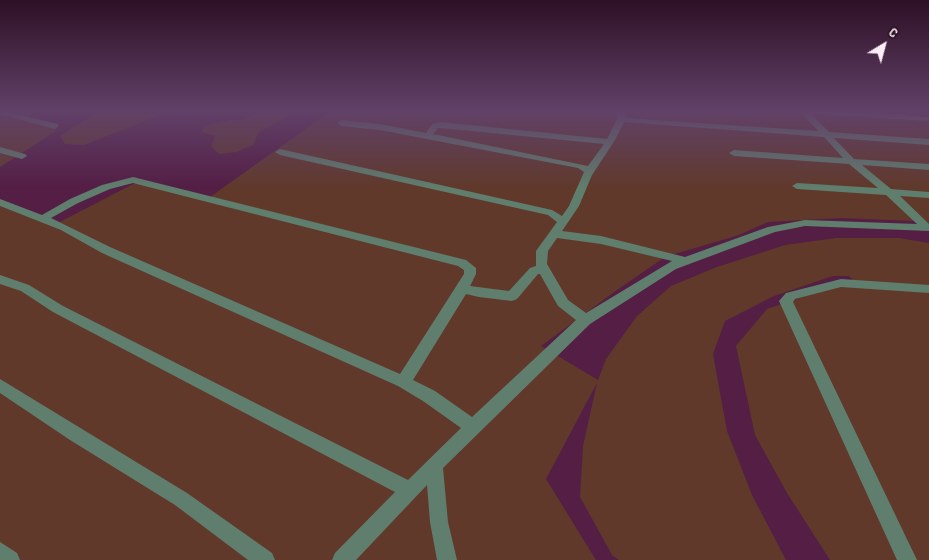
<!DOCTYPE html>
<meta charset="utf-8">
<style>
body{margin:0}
#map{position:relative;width:929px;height:560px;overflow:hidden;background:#541e45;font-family:"Sofia Sans Condensed",sans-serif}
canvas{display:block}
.north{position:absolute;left:859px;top:20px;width:50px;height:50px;-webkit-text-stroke:4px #2c1424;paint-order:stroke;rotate:37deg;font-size:14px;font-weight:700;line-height:20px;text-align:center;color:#fbedf6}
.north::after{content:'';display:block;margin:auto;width:18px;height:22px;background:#fbedf6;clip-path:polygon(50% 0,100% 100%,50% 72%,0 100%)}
</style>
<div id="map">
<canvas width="929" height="560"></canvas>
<div class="north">С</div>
</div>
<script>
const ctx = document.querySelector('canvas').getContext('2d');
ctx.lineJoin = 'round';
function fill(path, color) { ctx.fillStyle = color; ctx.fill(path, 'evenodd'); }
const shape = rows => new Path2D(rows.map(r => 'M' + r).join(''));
fill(shape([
 [0,110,40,110,25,119,55,127,56,131,0,167],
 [100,110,173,110,84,145,65,144,60,136],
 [263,110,300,110,259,132,253,145,236,152,219,154,211,146,215,136,201,132,205,126,230,120,241,120],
 [332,110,929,110,929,224,914,221,840,218,768,222,739,235,665,257,617,290,541,346,598,380,606,359,637,316,671,286,717,267,785,245,836,238,899,238,929,243,929,560,830,560,787,493,755,435,736,346,767,309,853,280,849,276,833,276,774,296,725,321,713,354,727,431,752,495,786,560,619,560,612,555,580,497,583,446,597,383,546,479,596,560,0,560,0,206,52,226,137,182,210,197]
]), '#60392b');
fill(shape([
 [0,110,58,124,59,126,55,129,0,114,0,110],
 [426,110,492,110,488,112,430,112,426,110],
 [600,110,625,110,625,117,639,119,818,131,801,113,791,112,790,110,827,110,929,117,929,121,811,114,829,132,929,139,929,145,834,138,854,159,929,164,929,170,862,165,891,189,929,192,929,198,900,196,929,224,929,231,805,226,775,232,676,269,590,324,443,468,448,522,457,560,437,560,430,522,427,485,356,560,332,560,335,553,395,492,53,312,21,291,0,284,0,275,29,285,63,306,408,480,461,428,423,401,398,386,102,253,61,230,0,206,0,199,42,215,70,199,102,185,133,177,466,260,476,268,476,274,470,286,509,291,530,268,536,266,536,251,557,222,548,215,280,155,275,152,280,149,552,210,562,216,569,206,584,172,578,168,380,130,341,126,337,123,341,120,380,124,426,133,432,124,441,122,607,139,617,119,617,113,604,112,600,110],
 [624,122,824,137,843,158,734,150,729,153,734,156,849,164,878,188,797,183,792,186,797,189,886,195,917,224,805,220,768,227,685,257,601,236,562,231,579,206,592,175,615,140,624,122],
 [438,128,441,128,604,144,588,166,433,134,438,128],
 [133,183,458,266,464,270,464,274,400,374,110,247,51,218,78,203,110,189,133,183],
 [557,238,601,244,672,261,586,313,568,300,547,264,548,251,557,238],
 [538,274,540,274,558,306,576,320,472,417,435,391,413,380,466,294,479,297,512,301,517,299,538,274],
 [0,147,25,154,27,156,22,159,0,153,0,147],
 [841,279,929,285,929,293,841,287,795,299,793,302,917,560,897,560,779,301,786,293,841,279],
 [0,379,187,493,272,553,275,560,248,560,175,505,70,440,0,393,0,379],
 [0,542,17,553,20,560,0,560,0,542]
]), '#607e6d');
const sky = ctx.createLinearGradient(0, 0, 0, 188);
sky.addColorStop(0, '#2e1026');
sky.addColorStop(0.59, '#614168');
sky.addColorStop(1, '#61416800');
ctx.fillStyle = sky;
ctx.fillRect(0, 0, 929, 188);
</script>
